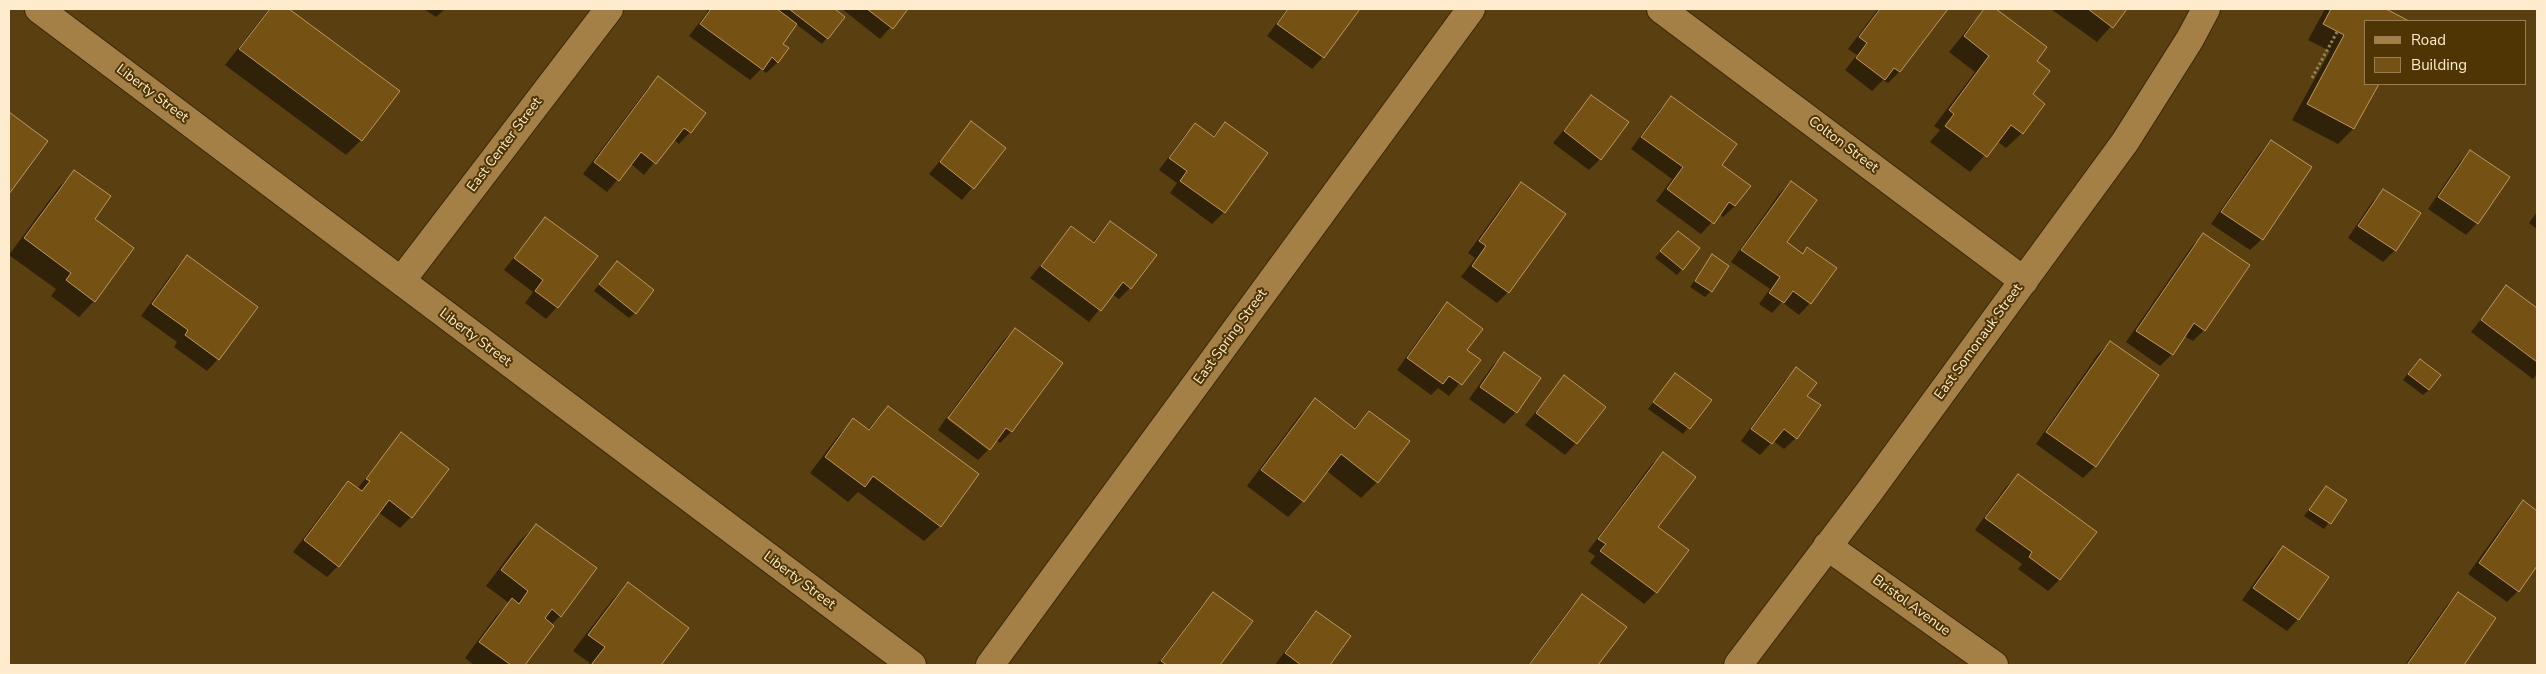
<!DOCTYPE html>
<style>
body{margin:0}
#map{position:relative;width:2546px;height:674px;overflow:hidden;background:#5a3f11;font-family:"Nunito Sans",sans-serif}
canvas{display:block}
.frame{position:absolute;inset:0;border:10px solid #ffebcd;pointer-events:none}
.legend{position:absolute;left:2364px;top:20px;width:162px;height:65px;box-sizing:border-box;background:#4e3503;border:1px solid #957e54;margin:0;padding:6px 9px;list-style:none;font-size:15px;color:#ffebcd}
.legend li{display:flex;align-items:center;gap:10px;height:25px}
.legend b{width:25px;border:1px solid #957e54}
</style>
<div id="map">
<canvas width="2546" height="674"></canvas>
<div class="frame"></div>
<ul class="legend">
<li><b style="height:6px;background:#a47f46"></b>Road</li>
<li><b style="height:14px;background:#755214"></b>Building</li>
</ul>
</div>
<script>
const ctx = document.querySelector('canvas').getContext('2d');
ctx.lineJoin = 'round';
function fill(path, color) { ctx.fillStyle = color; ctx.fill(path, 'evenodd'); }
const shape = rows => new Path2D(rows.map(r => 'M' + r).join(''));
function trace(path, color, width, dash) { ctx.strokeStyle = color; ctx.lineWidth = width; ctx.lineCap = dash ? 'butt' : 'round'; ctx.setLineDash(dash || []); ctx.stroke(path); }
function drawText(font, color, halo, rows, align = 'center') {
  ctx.font = font + ' "Nunito Sans",sans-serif'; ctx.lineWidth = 4; ctx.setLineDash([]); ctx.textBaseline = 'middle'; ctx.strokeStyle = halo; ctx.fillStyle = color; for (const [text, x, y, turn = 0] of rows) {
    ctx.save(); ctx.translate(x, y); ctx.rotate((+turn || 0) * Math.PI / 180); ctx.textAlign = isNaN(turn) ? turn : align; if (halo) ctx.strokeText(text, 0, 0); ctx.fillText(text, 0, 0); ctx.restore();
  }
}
fill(shape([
 [269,9,287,9,398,91,361,140,346,155,225,65],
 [424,9,445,9,436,17],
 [704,9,833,9,843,17,822,44,796,24,781,44,778,62,766,73,761,69,750,80,689,36,708,11],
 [842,9,907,9,880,39],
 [1287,9,1359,9,1323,57,1312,69,1267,36],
 [1878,9,1946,9,1899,72,1888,83,1883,80,1872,91,1845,70,1857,55,1848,49],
 [1984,9,1994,9,2045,48,2036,61,2031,94,2022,133,2006,148,1997,141,1970,172,1930,142,1940,130,1934,126,1975,72,1949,52],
 [2051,9,2126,9,2097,42],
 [2325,9,2384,9,2407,21,2365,21,2365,84,2377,84,2353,129,2338,144,2292,120,2330,51,2308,40],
 [658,78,690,132,679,144,673,139,644,175,631,164,607,192,583,174,647,89],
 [1591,96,1600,159,1589,170,1553,143],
 [1672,98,1720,165,1735,206,1723,217,1719,214,1701,234,1656,201,1672,179,1631,149,1660,109],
 [9,114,46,142,9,192],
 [972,123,1004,149,962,200,929,174],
 [1226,123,1267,153,1224,212,1212,224,1170,193,1177,183,1159,170,1184,136,1195,124,1212,137],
 [2271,141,2262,239,2250,250,2211,224,2260,153],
 [2470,152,2477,223,2466,235,2428,209,2459,163],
 [75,171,93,219,94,301,79,317,51,296,56,289,9,255,59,187],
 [1791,182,1785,242,1802,254,1808,248,1810,303,1799,315,1782,302,1772,313,1759,304,1770,289,1731,262,1779,194],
 [1522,183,1508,292,1497,303,1461,277,1475,258,1468,253,1510,195],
 [2384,190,2419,214,2395,250,2383,262,2348,238,2372,202],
 [2537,212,2537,229,2529,223],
 [545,218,557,307,546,319,525,303,533,292,504,270],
 [1110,222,1130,288,1119,299,1112,294,1089,322,1030,278,1071,228,1092,243],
 [2203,235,2204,330,2193,341,2184,336,2172,354,2160,366,2126,342,2192,246],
 [1673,238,1682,269,1677,275,1655,258],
 [1712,256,1711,291,1705,297,1690,287],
 [187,257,256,307,218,359,207,371,174,347,177,342,141,316,176,268],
 [612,268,635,313,629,318,594,291],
 [2506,287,2537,310,2537,374,2533,379,2471,332],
 [1447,304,1466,351,1479,360,1449,396,1438,388,1431,395,1397,370,1436,315],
 [1015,329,1061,364,1011,432,1000,443,996,440,989,448,948,416,1003,341],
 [2110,342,2158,376,2095,466,2083,478,2036,444,2098,354],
 [1505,354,1540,379,1516,412,1504,424,1469,399,1493,365],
 [2414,366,2429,390,2423,395,2403,380],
 [1796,369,1806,396,1796,438,1784,449,1773,441,1760,455,1741,441,1785,380],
 [1675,374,1710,400,1683,434,1648,409],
 [1564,377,1576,443,1565,455,1525,425],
 [1315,400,1353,429,1369,412,1377,482,1361,498,1327,471,1303,501,1288,517,1247,486,1300,415],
 [888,407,940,526,924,541,858,492,848,502,810,473,838,436,853,420,867,430],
 [946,418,988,450,978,460,938,430],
 [401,434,411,517,400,528,378,512,338,566,327,577,293,552,337,494,348,483,357,489],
 [1663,454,1656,528,1687,550,1656,592,1644,604,1590,563,1595,556,1588,551,1651,465],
 [2018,476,2059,580,2048,591,2018,569,2022,564,1975,530,2006,487],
 [2326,487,2346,501,2324,529,2304,516],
 [2523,502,2537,512,2537,564,2518,591,2507,602,2468,574,2512,513],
 [536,525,560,616,551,625,523,665,474,665,465,658,496,616,509,603,486,586,520,541],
 [2283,548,2298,619,2287,631,2242,600,2271,559],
 [628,584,687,628,660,665,588,665,590,663,573,651,613,599],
 [1213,593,1251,621,1218,665,1157,665,1202,605],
 [2458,594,2495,619,2463,665,2405,665,2447,605],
 [1582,595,1625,628,1597,665,1528,665,1571,607],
 [1316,613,1350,637,1329,665,1275,665,1305,624]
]), '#0007');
const building = shape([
 [270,9,289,9,400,91,362,141,239,49,270,9],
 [711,9,777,9,797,24,783,44,789,48,778,63,772,57,763,70,700,24,711,9],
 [789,9,835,9,845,17,828,39,789,9],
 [867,9,908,9,893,29,867,9],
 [1288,9,1360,9,1324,58,1277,24,1288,9],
 [1880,9,1948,9,1900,72,1894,68,1885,80,1856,58,1867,43,1859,37,1880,9],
 [1984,9,1996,9,2047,47,2037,61,2050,71,2033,94,2045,104,2023,134,2011,125,1987,157,1945,126,1954,114,1949,110,1989,56,1964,36,1984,9],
 [2088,9,2127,9,2113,28,2088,9],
 [2331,9,2386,9,2409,21,2365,21,2365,84,2379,84,2354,129,2307,104,2344,35,2323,24,2331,9],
 [658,76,706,113,691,133,684,128,656,164,641,152,619,181,594,162,658,76],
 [1591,95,1629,122,1601,160,1564,131,1591,95],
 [1671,96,1737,144,1722,165,1751,186,1735,206,1729,202,1714,224,1667,189,1683,167,1641,137,1671,96],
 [9,112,48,141,9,194,9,112],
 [971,121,1006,148,974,189,940,162,971,121],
 [1225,122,1268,153,1225,213,1180,181,1187,171,1169,158,1195,123,1214,137,1225,122],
 [2271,140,2312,167,2263,240,2221,212,2271,140],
 [2470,150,2510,177,2478,224,2438,197,2470,150],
 [74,170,111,196,95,219,134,248,95,302,66,280,71,273,24,238,74,170],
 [1791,181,1817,200,1787,242,1803,254,1807,247,1837,268,1811,304,1793,291,1784,303,1769,293,1780,277,1741,250,1791,181],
 [1521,182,1566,214,1509,293,1472,266,1486,246,1479,241,1521,182],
 [2383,189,2421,213,2396,251,2358,226,2383,189],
 [545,217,598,256,558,308,535,291,543,280,514,258,545,217],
 [1110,221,1157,255,1131,289,1123,282,1101,311,1041,266,1071,226,1094,243,1110,221],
 [1678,231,1700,248,1683,270,1660,251,1678,231],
 [2203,233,2250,265,2205,331,2194,323,2173,355,2136,331,2203,233],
 [1712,254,1729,266,1712,292,1695,281,1712,254],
 [187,255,258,307,219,360,185,335,188,330,152,304,187,255],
 [617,261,654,290,636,314,599,284,617,261],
 [2506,285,2537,308,2537,362,2481,320,2506,285],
 [1447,302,1483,329,1467,350,1481,360,1462,385,1449,376,1443,384,1407,358,1447,302],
 [1015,328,1063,363,1012,432,1006,428,990,450,948,418,1015,328],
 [2110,341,2159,375,2096,467,2046,432,2110,341],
 [1504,352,1541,378,1517,413,1480,387,1504,352],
 [2420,359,2441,375,2429,390,2408,374,2420,359],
 [1796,367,1817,383,1807,396,1821,405,1797,439,1784,429,1772,444,1751,429,1796,367],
 [1675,373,1712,400,1690,429,1653,402,1675,373],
 [1564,375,1606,407,1577,444,1536,413,1564,375],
 [1315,398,1355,429,1369,411,1410,441,1378,483,1341,454,1304,502,1261,470,1315,398],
 [888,406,979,474,941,527,873,476,865,487,825,457,853,418,869,430,888,406],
 [401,432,449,469,412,518,389,500,339,567,304,540,348,481,362,491,370,481,366,479,401,432],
 [1663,452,1696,477,1658,527,1689,550,1657,593,1600,551,1606,544,1598,539,1663,452],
 [2018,474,2097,532,2060,580,2029,557,2032,552,1985,518,2018,474],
 [2326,486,2347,500,2331,524,2309,510,2326,486],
 [2523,500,2537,511,2537,566,2519,592,2479,563,2523,500],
 [536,524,597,568,561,617,552,609,545,618,554,626,525,665,511,665,479,642,512,598,519,604,528,591,501,570,536,524],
 [2283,546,2329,577,2299,620,2253,588,2283,546],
 [628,582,689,628,661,665,591,665,605,647,588,635,628,582],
 [1213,592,1253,621,1220,665,1167,665,1161,661,1213,592],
 [2458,592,2496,618,2464,665,2407,665,2458,592],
 [1582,594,1627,627,1598,665,1529,665,1582,594],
 [1316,611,1351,636,1330,665,1301,665,1285,653,1316,611]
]);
fill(building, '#755214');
trace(building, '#bd975d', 1);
const minor = shape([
 [39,9,912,665],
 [1661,9,2024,281],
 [401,281,609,9],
 [1827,546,1994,665],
 [990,665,1471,9],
 [1738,665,1869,492,2125,142,2190,39,2206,9]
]);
trace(minor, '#3a2707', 30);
trace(shape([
 [2312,78,2337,32]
]), '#988058', 3, [2.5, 2.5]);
trace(minor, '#a47f46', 28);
drawText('14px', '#ffebcd', '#4e3503', [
 ["Liberty Street",152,94,37],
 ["East Center Street",505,145,-53],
 ["Colton Street",1843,145,37],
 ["East Spring Street",1231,337,-54],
 ["Liberty Street",475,338,37],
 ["East Somonauk Street",1979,342,-54],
 ["Liberty Street",799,581,37],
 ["Bristol Avenue",1911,606,36]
]);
</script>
